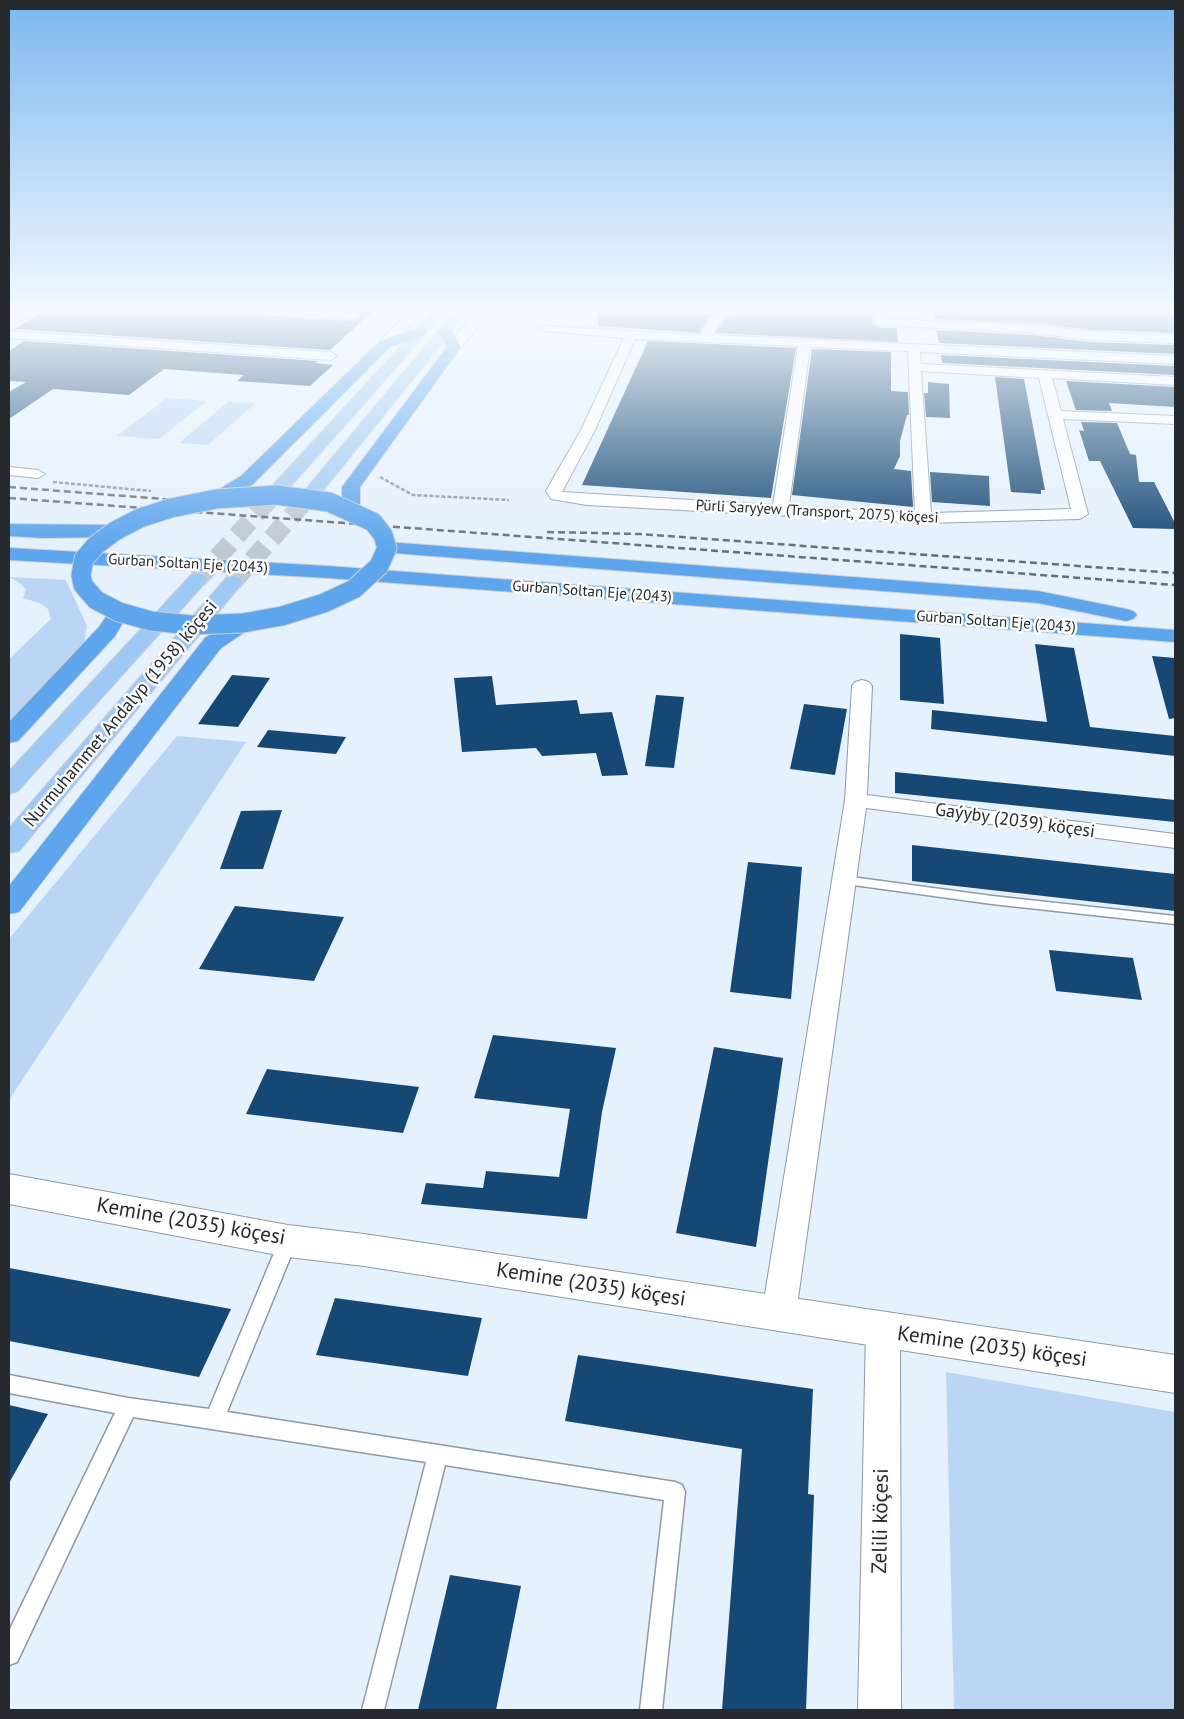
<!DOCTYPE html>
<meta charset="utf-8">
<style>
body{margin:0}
#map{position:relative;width:1184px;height:1719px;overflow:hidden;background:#e5f1fd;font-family:"PT Sans",sans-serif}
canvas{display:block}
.frame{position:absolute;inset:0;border:10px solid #262a2f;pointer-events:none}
</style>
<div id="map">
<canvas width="1184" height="1719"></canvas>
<div class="frame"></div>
</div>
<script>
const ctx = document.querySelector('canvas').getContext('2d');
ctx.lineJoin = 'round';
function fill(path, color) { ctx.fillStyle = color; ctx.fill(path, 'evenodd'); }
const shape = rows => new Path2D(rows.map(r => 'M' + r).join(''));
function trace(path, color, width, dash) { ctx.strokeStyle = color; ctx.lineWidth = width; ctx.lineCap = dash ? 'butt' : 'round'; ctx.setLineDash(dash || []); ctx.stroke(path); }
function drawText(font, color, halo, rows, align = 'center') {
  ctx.font = font + ' "PT Sans",sans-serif'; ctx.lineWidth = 5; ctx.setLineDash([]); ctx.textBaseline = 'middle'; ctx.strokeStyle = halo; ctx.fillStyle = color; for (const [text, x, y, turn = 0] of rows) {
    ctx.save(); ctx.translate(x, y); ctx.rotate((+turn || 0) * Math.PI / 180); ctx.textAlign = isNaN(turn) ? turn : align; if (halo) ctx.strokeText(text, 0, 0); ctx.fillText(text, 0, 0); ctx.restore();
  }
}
fill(shape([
 [167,398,207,401,159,439,117,436],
 [229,401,256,403,208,445,179,443],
 [9,577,66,580,87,626,84,643,9,722,9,659,51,619,48,609,40,603,23,598,26,590,20,583],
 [177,736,246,742,9,1100,9,939],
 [946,1372,1175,1412,1175,1710,954,1710]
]), '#bad6f4');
fill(shape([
 [45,311,199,311,353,321,361,317,353,311,373,311,330,350,14,329],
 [598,311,680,311,679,313,711,315,699,333,598,326],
 [737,311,871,311,873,324,880,327,897,328,898,342,715,333,727,316,737,317],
 [934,311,1115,314,1114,311,1170,311,1175,319,1175,333,1090,330,1033,323,935,319],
 [936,330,1033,335,1090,342,1175,345,1175,354,939,343],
 [24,341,318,361,315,363,333,365,310,386,237,381,244,375,164,369,129,395,53,389,9,419,9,392,26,382,9,381,9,351],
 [648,341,796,348,771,498,582,485],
 [812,349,891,352,891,391,908,392,909,415,907,415,900,441,900,456,894,469,911,471,913,507,792,495],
 [941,355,1175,366,1175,375,942,363],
 [995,377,1024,379,1045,490,1041,490,1041,494,1011,492],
 [1066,381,1175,387,1175,407,1109,403,1112,411,1076,410],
 [928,382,949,384,950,418,926,417,924,393,928,393],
 [1081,422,1117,423,1130,454,1136,455,1139,482,1154,482,1175,523,1175,529,1133,528,1100,461,1089,461,1079,430,1084,431],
 [930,472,989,476,990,506,932,502],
 [900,634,940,638,944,704,900,700],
 [1035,644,1074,648,1090,727,1175,736,1175,756,931,729,932,710,1047,722],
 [1152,656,1175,658,1175,718,1169,719],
 [232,675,270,678,238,727,198,724],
 [492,676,496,705,577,700,580,714,612,712,628,775,602,776,596,753,542,756,536,748,462,752,454,678],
 [656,695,684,697,674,768,645,766],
 [804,704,847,709,835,775,790,769],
 [268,730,346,737,336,754,257,747],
 [895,772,1175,800,1175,822,895,793],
 [282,810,263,869,220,869,241,811],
 [912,845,1175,874,1175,911,912,881],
 [748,862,802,867,791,999,730,992],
 [235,906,344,917,314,981,199,969],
 [1049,950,1133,958,1142,1000,1056,991],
 [493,1035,616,1048,602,1112,587,1219,421,1204,426,1183,483,1188,486,1171,559,1177,570,1109,474,1098],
 [714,1047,783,1058,756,1247,676,1233],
 [267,1069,419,1087,403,1133,246,1114],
 [9,1268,231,1309,199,1377,9,1341],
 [335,1298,482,1318,468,1376,316,1355],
 [578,1355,813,1389,808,1494,814,1495,806,1710,722,1710,742,1449,565,1421],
 [9,1405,48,1414,9,1483],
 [450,1575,521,1586,496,1710,418,1710]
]), '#164875');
trace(shape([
 [198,579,277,491],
 [233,582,311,494]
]), '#bfc9d4', 19, [19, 10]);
const lane = shape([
 [844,876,992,896,1175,916,1175,924,992,904,839,883,838,880,839,877,844,876],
 [288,1234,294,1236,297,1241,227,1412,675,1482,682,1485,685,1492,662,1710,640,1710,664,1500,445,1465,384,1710,362,1710,426,1462,133,1417,17,1662,9,1665,9,1631,115,1413,9,1393,9,1375,128,1398,209,1409,279,1241,282,1236,288,1234]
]);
const street = shape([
 [277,311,333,311,353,313,359,316,353,319,283,314,277,311],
 [716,311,728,311,712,335,1175,356,1175,364,920,352,921,364,1175,377,1175,385,1052,378,1061,411,1175,416,1175,424,1063,419,1088,514,1080,519,923,523,587,505,551,499,546,491,581,430,624,338,545,331,539,328,541,326,700,335,716,311],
 [635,339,798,346,773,505,562,492,595,430,635,339],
 [810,347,908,351,915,513,789,506,810,347],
 [921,371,1039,378,1071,509,931,513,921,371],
 [873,311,885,311,885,319,1033,325,1090,332,1175,335,1175,343,1090,340,1033,333,880,325,874,322,873,311],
 [9,331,331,352,337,356,331,360,9,338,9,331],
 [9,467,38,470,45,474,38,478,9,475,9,467],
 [862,680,869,682,872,686,867,795,1175,834,1175,848,866,808,796,1313,791,1324,779,1328,767,1324,762,1313,845,800,852,686,855,682,862,680],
 [883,1316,895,1320,900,1331,901,1710,858,1710,866,1331,871,1320,883,1316]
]);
const secondary = shape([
 [410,311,424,311,390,347,380,347,378,344,380,341,410,311],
 [477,311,490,311,459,350,449,350,447,347,449,344,477,311],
 [9,1174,288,1225,364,1234,1175,1355,1175,1393,364,1266,288,1257,9,1204,9,1174]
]);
const primary = shape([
 [433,311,446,311,283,495,271,495,268,491,271,487,433,311],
 [455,311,468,311,317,498,305,498,302,494,305,490,455,311],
 [198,573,205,575,208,579,205,583,18,791,9,794,9,771,191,575,198,573],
 [233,576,240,578,243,582,240,586,19,851,9,853,9,828,226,578,233,576]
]);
const highway = shape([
 [420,327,425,328,427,331,425,334,390,347,253,484,222,503,210,503,207,499,210,495,241,476,380,341,420,327],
 [445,327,450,328,461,347,360,487,360,509,357,513,345,513,342,509,342,487,447,347,438,331,445,327],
 [9,524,115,525,122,527,124,531,122,535,115,537,43,538,9,536,9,524],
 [387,542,1038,591,1126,609,1133,611,1137,615,1133,619,1126,621,1038,603,380,552,377,548,380,544,387,542],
 [9,548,328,566,1175,630,1175,642,328,578,9,560,9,548],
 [119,606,126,608,129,612,115,636,18,741,9,743,9,722,99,627,112,608,119,606],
 [243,617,251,618,254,623,251,628,221,648,19,912,9,914,9,886,205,638,235,618,243,617]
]);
trace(lane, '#8f9aa5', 3);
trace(street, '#8f9aa5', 2);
trace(secondary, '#8f9aa5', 2);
trace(primary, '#cfd0d1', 2);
trace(highway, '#cfd0d1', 2);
trace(shape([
 [380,477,413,495,509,500],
 [53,482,151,491]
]), '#8b939c', 2.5, [4, 2]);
fill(lane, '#fff');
fill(street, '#fff');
fill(secondary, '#fff');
fill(primary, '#9ec9f4');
fill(highway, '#5da5ed');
trace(shape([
 [9,487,241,505],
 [9,498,1175,585],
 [547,532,640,534,1175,573]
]), '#676d75', 2.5, [7, 4]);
const highwayBridge = shape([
 [276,495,329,502,373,522,383,535,387,548,379,566,354,589,324,603,282,616,243,623,191,625,151,621,119,612,96,600,83,585,81,575,84,559,96,545,115,531,140,518,171,508,216,499,276,495]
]);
trace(highwayBridge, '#cfd0d1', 21, []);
trace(highwayBridge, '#5da5ed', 19);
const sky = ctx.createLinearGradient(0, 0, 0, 552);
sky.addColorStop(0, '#7cb7f0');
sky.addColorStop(0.56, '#f3f9fe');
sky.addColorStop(1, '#f3f9fe00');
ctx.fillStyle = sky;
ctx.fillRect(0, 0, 1184, 552);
drawText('15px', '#262a2f', '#fcfcfc', [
 ["Pürli Saryýew (Transport, 2075) köçesi",817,512,3],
 ["Gurban Soltan Eje (2043)",188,564,3],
 ["Gurban Soltan Eje (2043)",592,592,4],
 ["Gurban Soltan Eje (2043)",996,622,4]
]);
drawText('18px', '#262a2f', '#fcfcfc', [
 ["Nurmuhammet Andalyp (1958) köçesi",121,714,-50],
 ["Gaýyby (2039) köçesi",1015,821,8]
]);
drawText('21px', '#262a2f', '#fcfcfc', [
 ["Kemine (2035) köçesi",191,1222,10],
 ["Kemine (2035) köçesi",591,1285,9],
 ["Kemine (2035) köçesi",992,1347,8],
 ["Zelili köçesi",881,1521,-89]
]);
</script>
